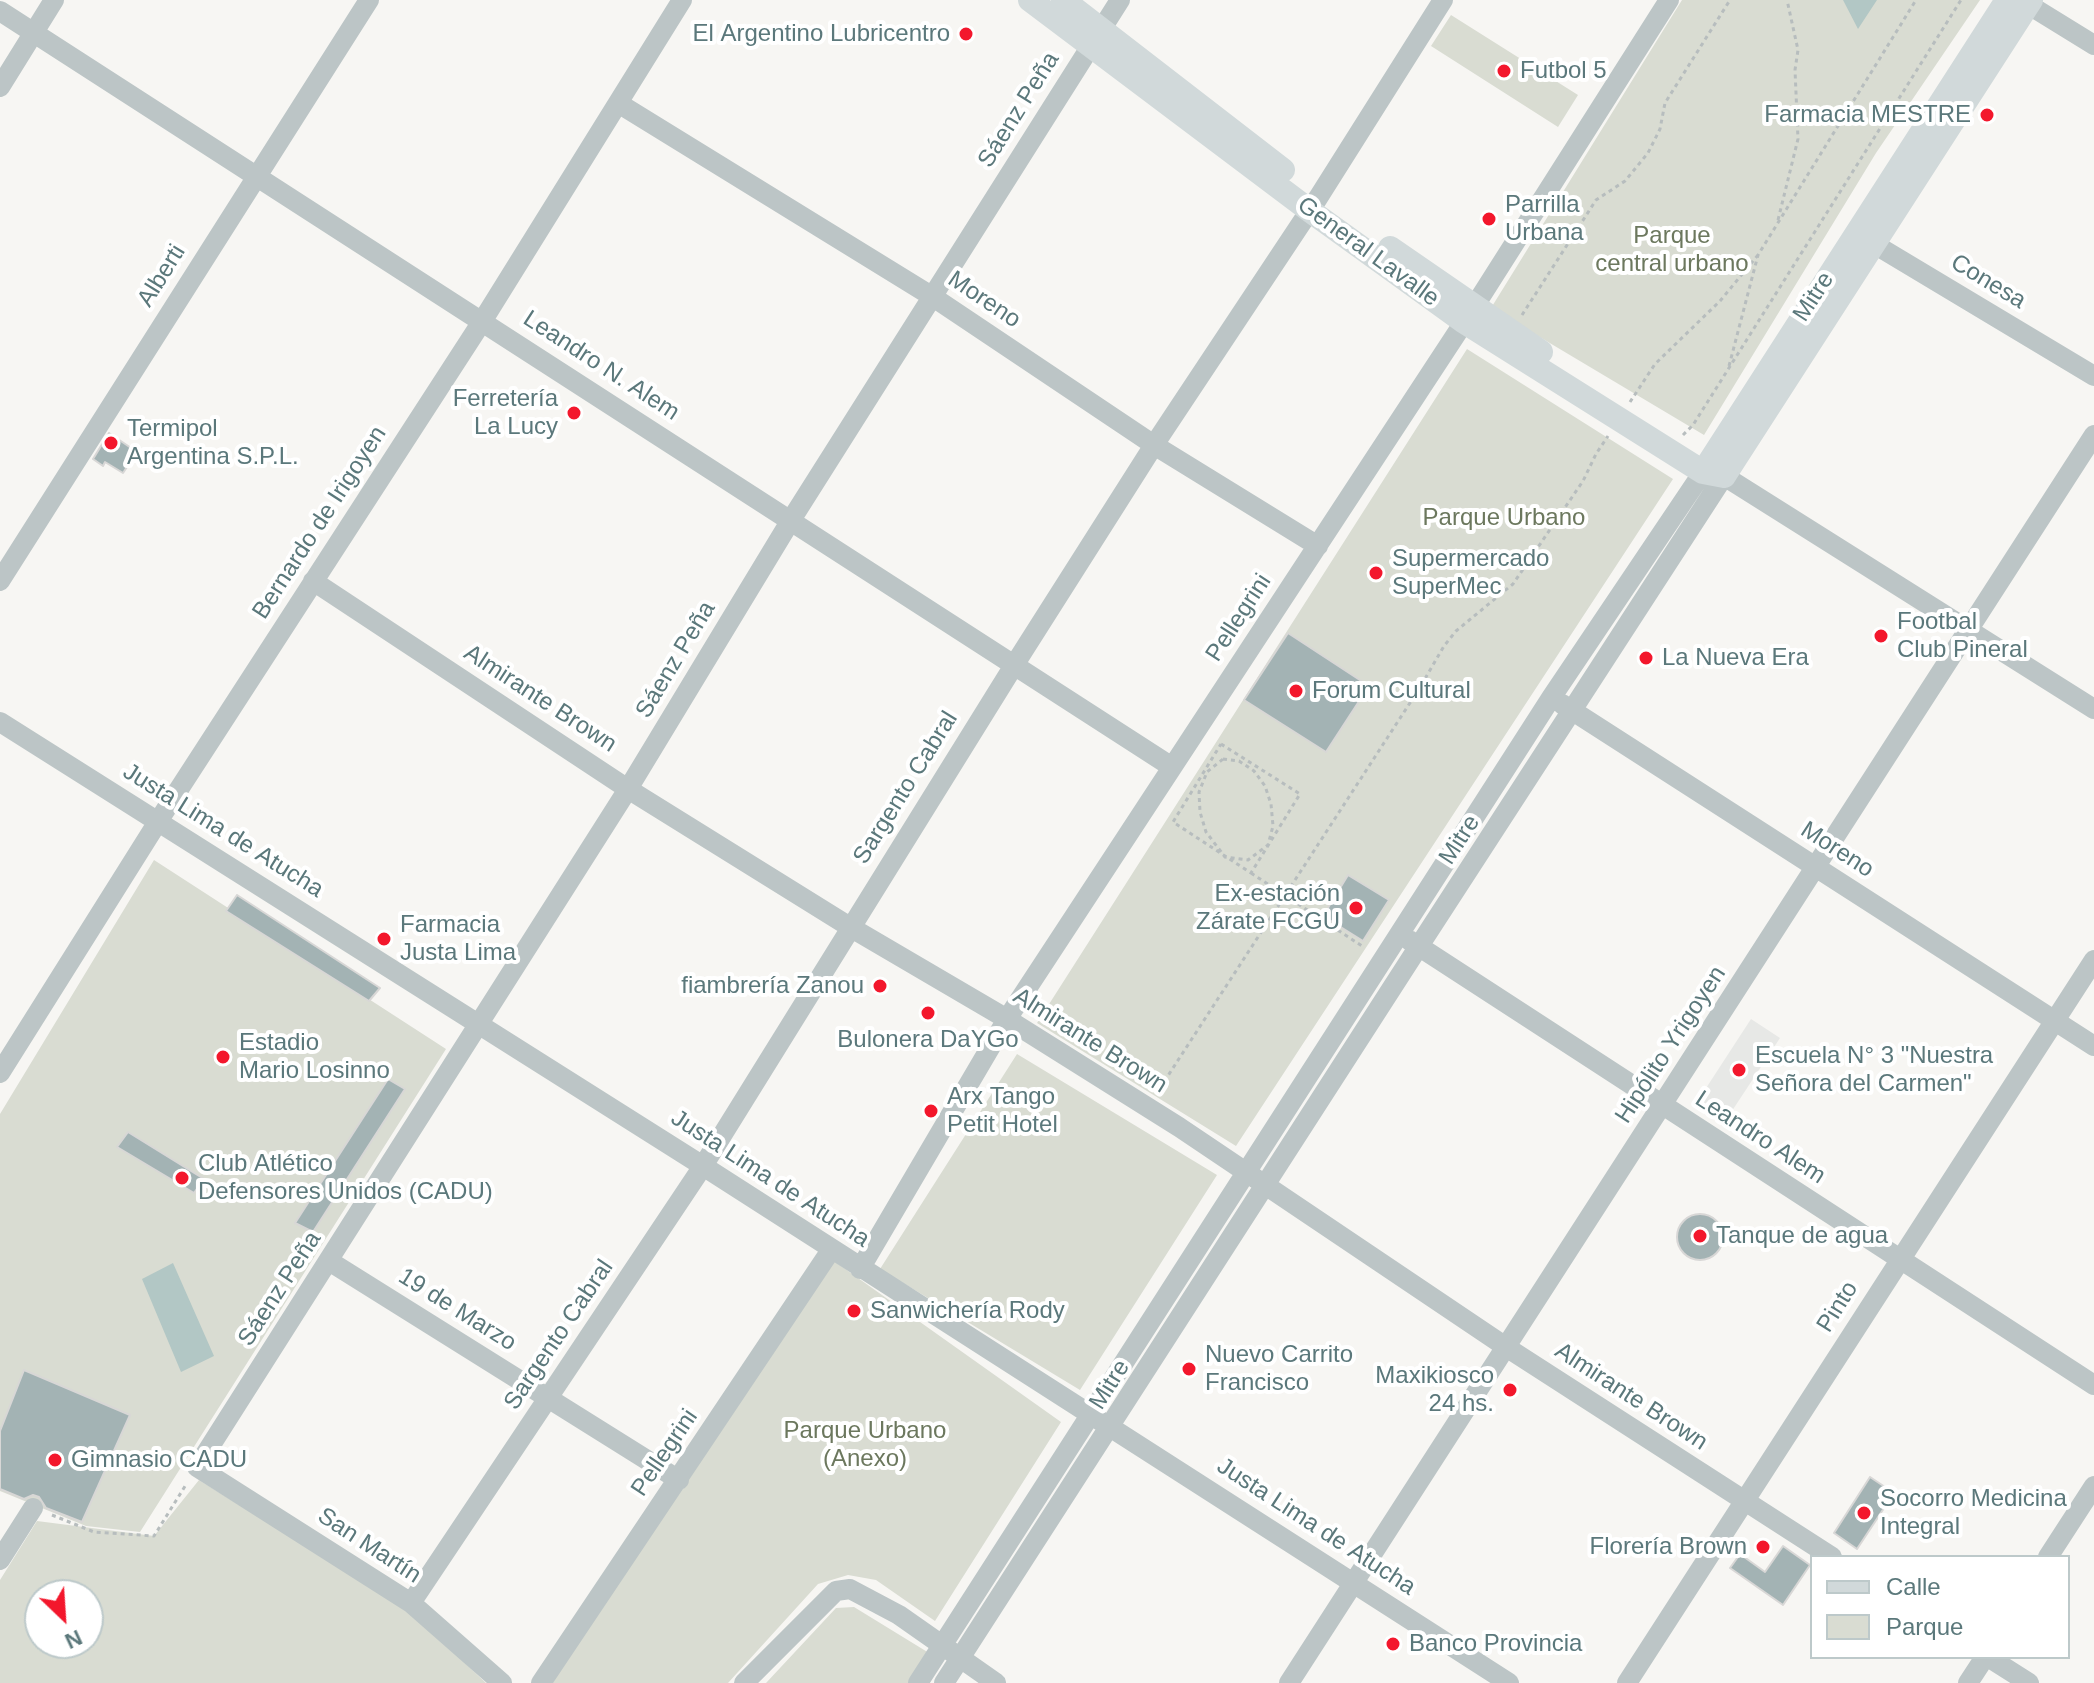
<!DOCTYPE html>
<meta charset="utf-8">
<style>
body{margin:0}
#map{position:relative;width:2094px;height:1683px;overflow:hidden;background:#f7f6f3;font-family:Arial,sans-serif}
canvas{display:block}
.legend{position:absolute;left:1810px;top:1555px;width:260px;height:104px;box-sizing:border-box;background:#fff;border:2px solid #bdc9ca;margin:0;padding:10px 14px;list-style:none;font-size:24px;color:#5b787b}
.legend li{display:flex;align-items:center;gap:16px;height:40px}
.legend b{width:40px;border:2px solid #bdc9ca}
.north{position:absolute;left:24px;top:1579px;width:80px;height:80px;box-sizing:border-box;background:#fff;border:2px solid #bdc9ca;border-radius:50%;rotate:155deg;font-size:22px;font-weight:700;line-height:32px;text-align:center;color:#5b787b}
.north::after{content:'';display:block;margin:auto;width:28px;height:36px;background:#f3172c;clip-path:polygon(50% 0,100% 100%,50% 72%,0 100%)}
</style>
<div id="map">
<canvas width="2094" height="1683"></canvas>
<ul class="legend">
<li><b style="height:10px;background:#d1d9da"></b>Calle</li>
<li><b style="height:22px;background:#d9dcd2"></b>Parque</li>
</ul>
<div class="north">N</div>
</div>
<script>
const ctx = document.querySelector('canvas').getContext('2d');
ctx.lineJoin = 'round';
function fill(path, color) { ctx.fillStyle = color; ctx.fill(path, 'evenodd'); }
const shape = rows => new Path2D(rows.map(r => 'M' + r).join(''));
function trace(path, color, width, dash) { ctx.strokeStyle = color; ctx.lineWidth = width; ctx.lineCap = dash ? 'butt' : 'round'; ctx.setLineDash(dash || []); ctx.stroke(path); }
function drawText(font, color, halo, rows, align = 'center') {
  ctx.font = font + ' Arial,sans-serif'; ctx.lineWidth = 8; ctx.setLineDash([]); ctx.textBaseline = 'middle'; ctx.strokeStyle = halo; ctx.fillStyle = color; for (const [text, x, y, turn = 0] of rows) {
    ctx.save(); ctx.translate(x, y); ctx.rotate((+turn || 0) * Math.PI / 180); ctx.textAlign = isNaN(turn) ? turn : align; if (halo) ctx.strokeText(text, 0, 0); ctx.fillText(text, 0, 0); ctx.restore();
  }
}
fill(shape([
 [1751,1019,1780,1038,1726,1120,1697,1102]
]), '#e7e8e6');
fill(shape([
 [1682,0,1980,0,1876,153,1704,435,1491,308],
 [1451,15,1578,95,1558,127,1431,46],
 [1467,349,1673,479,1236,1146,1037,1023],
 [154,860,446,1049,140,1532,86,1526,0,1491,0,1114],
 [1017,1054,1217,1175,1080,1390,880,1269],
 [827,1256,1061,1422,935,1621,876,1580,848,1575,818,1584,728,1683,552,1683],
 [199,1480,411,1612,486,1683,0,1683,0,1580,37,1521,154,1536],
 [40,1595,88,1595,88,1643,40,1643],
 [854,1607,929,1653,908,1683,766,1683,836,1608]
]), '#d9dcd2');
fill(shape([
 [1843,0,1877,0,1858,29],
 [173,1263,214,1356,181,1372,142,1279]
]), '#b2c7c5');
const building = shape([
 [109,433,137,452,123,473,105,462,103,466,93,459,109,433],
 [1288,633,1369,686,1326,752,1244,700,1288,633],
 [1348,875,1389,900,1363,941,1323,916,1348,875],
 [237,895,380,988,369,1001,226,911,237,895],
 [388,1079,405,1089,313,1232,295,1223,388,1079],
 [128,1132,204,1179,194,1193,117,1147,128,1132],
 '1677 1237a23 23 0 1 1 46 0a23 23 0 1 1-46 0Z',
 [24,1370,130,1415,82,1522,46,1508,39,1497,33,1495,24,1499,0,1489,0,1431,24,1370],
 [1870,1477,1894,1493,1857,1549,1834,1533,1870,1477],
 [1783,1546,1810,1565,1783,1605,1730,1568,1740,1554,1765,1572,1783,1546]
]);
fill(building, '#a3b3b4');
trace(building, '#d8d7d6', 2);
trace(shape([
 [1778,220,1798,139,1795,70,1798,50,1787,0],
 [1522,315,1596,200,1625,181,1648,153,1660,129,1665,103,1730,0],
 [1729,366,1758,255,1916,0],
 [1630,402,1655,364,1720,301,1758,255],
 [1683,435,1693,425,1961,0],
 [1221,744,1300,794,1251,873,1173,822,1221,744],
 [1223,759,1239,761,1254,771,1265,786,1271,804,1273,826,1268,845,1248,860,1225,857,1206,832,1200,812,1199,792,1207,772,1223,759],
 [1251,873,1362,946],
 [1160,1088,1419,689,1444,646,1456,631,1513,584,1583,481,1596,454,1608,436],
 [52,1515,94,1532,154,1536,187,1483]
]), '#b7bdbe', 3, [4, 4]);
trace(shape([
 [2021,0,2094,45],
 [0,11,1172,767],
 [0,87,54,0],
 [618,103,933,297,1154,445,1318,546],
 [1862,234,1874,244,2094,376],
 [0,581,369,0],
 [313,581,628,789,850,927,1007,1019,1179,1127,1506,1347,1832,1557],
 [1562,704,2094,1046],
 [0,722,703,1166,1509,1683],
 [1409,940,2094,1385],
 [0,1073,159,820,483,320,682,0],
 [329,1261,679,1480],
 [860,1269,1007,1019,1474,307,1669,0],
 [2048,1557,2094,1486],
 [0,1560,33,1508],
 [411,1603,703,1166,1013,667,1154,445,1318,198,1443,0],
 [1988,1657,2029,1683],
 [502,1683,411,1603,197,1467,628,789,791,520,1120,0],
 [541,1683,831,1250],
 [744,1683,836,1591,850,1589,899,1615,996,1683],
 [918,1683,1551,698,1703,472],
 [944,1683,1419,946,1724,476,2094,709],
 [1289,1683,2094,435],
 [1627,1683,2094,960],
 [1968,1683,1985,1657]
]), '#bcc5c6', 20);
trace(shape([
 [1030,0,1309,210,1463,321,1703,472,1724,476],
 [1063,0,1283,170],
 [1390,248,1541,352],
 [1703,472,2007,0],
 [1724,476,2031,0]
]), '#d1d9da', 24);
for (const [x, y, r, color] of [
 [966,34,8,"#f3172c"],
 [1504,71,8,"#f3172c"],
 [1987,115,8,"#f3172c"],
 [1489,219,8,"#f3172c"],
 [574,413,8,"#f3172c"],
 [111,443,8,"#f3172c"],
 [1376,573,8,"#f3172c"],
 [1881,636,8,"#f3172c"],
 [1646,658,8,"#f3172c"],
 [1296,691,8,"#f3172c"],
 [1356,908,8,"#f3172c"],
 [384,939,8,"#f3172c"],
 [880,986,8,"#f3172c"],
 [928,1013,8,"#f3172c"],
 [223,1057,8,"#f3172c"],
 [1739,1070,8,"#f3172c"],
 [931,1111,8,"#f3172c"],
 [182,1178,8,"#f3172c"],
 [1700,1236,8,"#f3172c"],
 [854,1311,8,"#f3172c"],
 [1189,1369,8,"#f3172c"],
 [1510,1390,8,"#f3172c"],
 [55,1460,8,"#f3172c"],
 [1864,1513,8,"#f3172c"],
 [1763,1547,8,"#f3172c"],
 [1393,1644,8,"#f3172c"]
]) { const dot = new Path2D(); dot.arc(x, y, r, 0, 2 * Math.PI); ctx.fillStyle = color; ctx.fill(dot); trace(dot, '#fff', 3); }
drawText('24px', '#5b787b', '#fff', [
 ["El Argentino Lubricentro",950,34,"right"],
 ["Futbol 5",1520,71],
 ["Farmacia MESTRE",1971,115,"right"],
 ["Parrilla",1505,205],
 ["Urbana",1505,233],
 ["Ferretería",558,399,"right"],
 ["La Lucy",558,427,"right"],
 ["Termipol",127,429],
 ["Argentina S.P.L.",127,457],
 ["Supermercado",1392,559],
 ["SuperMec",1392,587],
 ["Footbal",1897,622],
 ["Club Pineral",1897,650],
 ["La Nueva Era",1662,658],
 ["Forum Cultural",1312,691],
 ["Ex-estación",1340,894,"right"],
 ["Zárate FCGU",1340,922,"right"],
 ["Farmacia",400,925],
 ["Justa Lima",400,953],
 ["fiambrería Zanou",864,986,"right"],
 ["Bulonera DaYGo",928,1040,"center"],
 ["Estadio",239,1043],
 ["Mario Losinno",239,1071],
 ["Escuela N° 3 \"Nuestra",1755,1056],
 ["Señora del Carmen\"",1755,1084],
 ["Arx Tango",947,1097],
 ["Petit Hotel",947,1125],
 ["Club Atlético",198,1164],
 ["Defensores Unidos (CADU)",198,1192],
 ["Tanque de agua",1716,1236],
 ["Sanwichería Rody",870,1311],
 ["Nuevo Carrito",1205,1355],
 ["Francisco",1205,1383],
 ["Maxikiosco",1494,1376,"right"],
 ["24 hs.",1494,1404,"right"],
 ["Gimnasio CADU",71,1460],
 ["Socorro Medicina",1880,1499],
 ["Integral",1880,1527],
 ["Florería Brown",1747,1547,"right"],
 ["Banco Provincia",1409,1644]
], 'left');
drawText('24px', '#5b787b', '#fff', [
 ["Sáenz Peña",1019,110,-58],
 ["General Lavalle",1368,252,36],
 ["Alberti",162,276,-58],
 ["Conesa",1988,282,31],
 ["Mitre",1814,297,-57],
 ["Moreno",984,300,34],
 ["Leandro N. Alem",601,366,33],
 ["Bernardo de Irigoyen",320,523,-57],
 ["Pellegrini",1239,618,-57],
 ["Sáenz Peña",676,660,-59],
 ["Almirante Brown",540,699,33],
 ["Sargento Cabral",906,788,-58],
 ["Justa Lima de Atucha",223,831,32],
 ["Mitre",1460,840,-57],
 ["Moreno",1837,850,33],
 ["Almirante Brown",1090,1041,32],
 ["Hipólito Yrigoyen",1671,1045,-57],
 ["Leandro Alem",1760,1138,33],
 ["Justa Lima de Atucha",770,1179,33],
 ["Sáenz Peña",280,1289,-57],
 ["Pinto",1838,1307,-58],
 ["19 de Marzo",457,1310,32],
 ["Sargento Cabral",559,1335,-56],
 ["Mitre",1110,1385,-58],
 ["Almirante Brown",1631,1397,33],
 ["Pellegrini",665,1453,-56],
 ["Justa Lima de Atucha",1316,1527,33],
 ["San Martín",369,1546,33]
]);
drawText('24px', '#6c785e', '#fff', [
 ["Parque",1672,236],
 ["central urbano",1672,264],
 ["Parque Urbano",1504,518],
 ["Parque Urbano",865,1431],
 ["(Anexo)",865,1459]
]);
</script>
